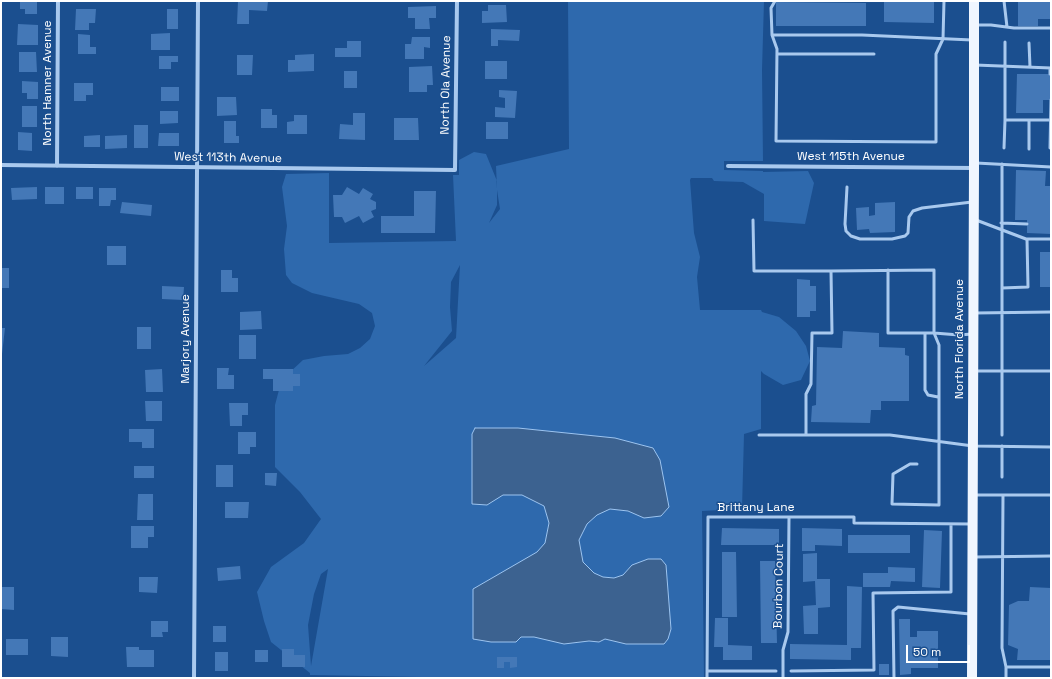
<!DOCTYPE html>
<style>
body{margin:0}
#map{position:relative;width:1052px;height:679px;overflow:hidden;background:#1b4f8f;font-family:"Space Grotesk",sans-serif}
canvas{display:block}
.frame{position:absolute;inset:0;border:2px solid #fff;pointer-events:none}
.scale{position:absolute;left:906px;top:645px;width:64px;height:18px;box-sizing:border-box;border:2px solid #fff;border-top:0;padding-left:5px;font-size:12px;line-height:14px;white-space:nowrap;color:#fff;-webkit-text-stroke:3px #1b4f8f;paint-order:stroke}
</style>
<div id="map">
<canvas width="1052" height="679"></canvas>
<div class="frame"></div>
<div class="scale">50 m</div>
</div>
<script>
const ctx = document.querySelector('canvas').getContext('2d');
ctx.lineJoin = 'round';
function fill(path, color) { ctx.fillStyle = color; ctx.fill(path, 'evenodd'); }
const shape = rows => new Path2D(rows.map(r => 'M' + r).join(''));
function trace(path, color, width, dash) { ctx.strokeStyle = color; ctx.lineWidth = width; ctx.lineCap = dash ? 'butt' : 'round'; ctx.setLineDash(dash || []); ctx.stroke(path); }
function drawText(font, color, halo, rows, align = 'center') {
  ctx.font = font + ' "Space Grotesk",sans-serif'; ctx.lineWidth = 3; ctx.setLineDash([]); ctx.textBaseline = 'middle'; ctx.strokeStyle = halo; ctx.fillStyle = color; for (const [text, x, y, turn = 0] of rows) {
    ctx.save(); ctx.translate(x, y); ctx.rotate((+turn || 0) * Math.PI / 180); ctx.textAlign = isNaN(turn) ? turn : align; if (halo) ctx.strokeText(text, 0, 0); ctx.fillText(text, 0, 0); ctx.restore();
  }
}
fill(shape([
 [568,1,764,1,762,70,763,161,724,161,724,170,763,171,763,172,808,171,814,183,805,224,764,221,764,194,743,182,714,181,712,178,691,178,690,180,694,233,700,257,697,277,700,310,761,310,762,312,779,317,796,331,806,346,810,361,801,380,783,385,764,374,761,371,761,429,744,434,742,509,702,511,704,678,476,678,310,675,310,673,271,642,264,621,257,592,271,567,304,543,321,519,300,492,275,467,275,405,280,386,289,373,303,360,324,356,348,354,360,348,370,339,375,326,372,313,359,304,312,293,292,283,286,275,284,249,287,226,282,187,286,174,329,173,329,243,456,241,453,175,459,175,459,160,474,152,486,154,497,181,497,189,496,166,569,149],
 [497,190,500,209,489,223,497,205],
 [460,265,456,338,424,366,452,331,450,307,451,282],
 [328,569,311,666,308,625,314,594,321,574]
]), '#2e69ad');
const water = shape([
 [475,428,518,428,615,438,653,448,660,460,669,507,661,516,644,518,628,511,610,509,597,515,587,524,579,540,583,562,594,573,603,577,614,578,623,575,632,565,648,559,661,559,666,565,671,629,668,639,664,644,626,644,605,639,599,642,589,641,564,644,534,637,521,637,516,642,491,642,473,639,473,589,537,552,545,543,549,523,544,506,522,495,503,495,487,505,472,504,472,434,475,428]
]);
fill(water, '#3c6290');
trace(water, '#9cc4f0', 1);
fill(shape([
 [20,1,37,1,37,14,25,14,25,9,20,9],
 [238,1,268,1,267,11,249,10,249,24,237,24],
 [884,1,934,1,934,23,884,22],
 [1018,1,1051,1,1051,19,1038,19,1038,26,1018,26],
 [776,2,866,3,866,26,776,26],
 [488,5,506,5,507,22,482,23,482,11,488,11],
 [436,6,436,18,429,18,430,29,415,29,415,18,408,18,408,7],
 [76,9,96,9,95,23,89,23,89,30,75,30],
 [167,9,178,9,178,29,167,29],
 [18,24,38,25,38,45,17,45],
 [491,29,520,30,519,41,498,40,498,46,491,46],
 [170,33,170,50,151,50,151,34],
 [78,34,90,35,90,47,96,47,96,54,78,54],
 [412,37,430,37,430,48,424,47,424,59,405,59,405,44,411,44],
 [347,41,361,41,361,57,335,57,335,48,347,48],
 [19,52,36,52,37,72,19,72],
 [314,54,314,71,288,72,288,60,295,60,295,55],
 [237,55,253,55,252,75,237,75],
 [159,56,178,56,178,62,171,62,171,69,159,69],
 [485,61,507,61,507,79,485,79],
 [432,66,433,85,427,85,427,92,409,92,409,67],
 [344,71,357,71,357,88,344,88],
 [1017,74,1051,74,1051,100,1043,100,1043,113,1016,113],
 [22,81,38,82,38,99,27,99,27,93,22,93],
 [74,83,93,83,93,95,86,95,86,101,74,101],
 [161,87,179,87,179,101,161,101],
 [499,90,517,91,515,118,495,117,495,107,505,108,505,98,499,97],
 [217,97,236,97,237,115,217,116],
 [22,106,37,106,37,127,22,127],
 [261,109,272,109,272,115,277,115,277,128,261,128],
 [160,111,178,111,178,123,160,124],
 [353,113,365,113,365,140,339,139,340,124,353,125],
 [294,115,307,115,307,134,287,134,287,122,294,121],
 [394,118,418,118,419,140,394,140],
 [224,121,236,121,236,136,239,136,239,143,224,143],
 [486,122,508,122,508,139,486,139],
 [134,125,148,125,148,148,134,148],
 [18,132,32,133,32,151,18,150],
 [159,133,179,133,179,146,158,146],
 [100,135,100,147,84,147,84,136],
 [127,135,127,148,105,149,105,136],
 [1016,170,1046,171,1045,186,1051,186,1051,234,1027,233,1027,220,1015,220],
 [37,187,37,199,12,200,11,188],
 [45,187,64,187,64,204,45,204],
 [76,187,93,187,93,199,76,199],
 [347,187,359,194,363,188,373,194,370,199,376,202,376,209,371,211,374,217,363,223,359,216,345,223,342,217,334,217,333,195,342,195],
 [99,188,116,188,116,200,111,200,110,206,99,206],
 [414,191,436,191,435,233,381,233,381,216,414,216],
 [122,202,152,205,151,216,120,213],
 [895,202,895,232,870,233,869,229,857,230,856,208,869,207,869,216,875,215,875,203],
 [107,246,126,246,126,265,107,265],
 [1040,252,1051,252,1051,287,1040,287],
 [1,268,9,268,9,288,1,288],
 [221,270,232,270,232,278,238,278,238,292,221,292],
 [797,279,810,280,810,286,816,286,816,311,810,311,810,317,797,317],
 [162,286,184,287,183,300,162,299],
 [261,311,262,329,240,330,240,312],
 [137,327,151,327,151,349,137,349],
 [1,328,5,328,2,354,1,354],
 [843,331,879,333,879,347,905,348,905,355,909,356,909,401,881,401,881,410,871,410,870,423,811,422,812,406,816,405,817,347,842,348],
 [239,335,256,335,256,359,239,359],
 [217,368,229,368,228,375,234,375,234,389,217,389],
 [162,369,163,392,146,392,145,370],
 [263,369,293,369,293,374,300,374,300,386,293,386,293,391,273,391,273,379,263,379],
 [145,401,162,401,162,421,146,421],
 [229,403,248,403,248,415,242,415,242,426,230,426],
 [129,429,154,429,154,448,142,448,142,442,129,442],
 [238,432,256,432,256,447,250,447,250,454,238,454],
 [216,465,233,465,233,487,216,487],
 [134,466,154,466,154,478,134,478],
 [265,473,277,473,276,486,265,485],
 [138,494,153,494,153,520,137,520],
 [225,502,249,502,248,518,225,518],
 [131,526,154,526,154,537,148,537,148,548,131,548],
 [722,528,779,529,779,545,721,545],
 [802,528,842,529,842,546,815,545,815,551,802,551],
 [924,530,942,531,940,588,922,587],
 [848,535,910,535,910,553,848,553],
 [722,552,736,552,737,617,722,617],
 [817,553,817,579,830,579,830,607,818,608,818,634,804,634,803,606,816,605,815,581,803,582,803,554],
 [760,561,775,561,777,643,761,643],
 [240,566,241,579,218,581,217,568],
 [888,567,915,568,915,582,891,581,890,587,863,587,863,573,888,573],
 [139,577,158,577,157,593,139,592],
 [847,586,862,587,861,648,851,648,851,660,790,659,790,644,847,645],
 [1,587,14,587,14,610,1,609],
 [1030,587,1051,588,1051,660,1017,660,1018,649,1008,645,1009,605,1018,601,1029,601],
 [715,618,728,618,728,645,752,646,752,660,723,660,723,647,714,647],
 [899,619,910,619,910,637,917,637,917,631,938,631,938,668,911,668,911,674,900,675],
 [151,621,168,621,168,632,162,632,163,637,151,637],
 [213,626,226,626,226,642,213,642],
 [51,637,68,637,68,657,51,656],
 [6,639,28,639,28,655,6,655],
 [126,647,139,647,139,650,154,650,154,667,127,667],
 [282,649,294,649,294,655,305,655,305,667,282,667],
 [255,650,268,650,268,662,255,662],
 [215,652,228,652,228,671,215,671],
 [497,657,517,657,517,667,510,668,510,662,504,662,504,668,497,668],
 [879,664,889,664,889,675,879,675]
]), '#4478b7');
trace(shape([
 [775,1,771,8,772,35,777,49,776,141,936,142,936,54,943,39,944,1],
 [1004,1,1007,27],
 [975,25,991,25,1014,28,1051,28],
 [772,35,862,35,972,40],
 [1005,42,1005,120,1051,120],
 [1029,43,1030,67],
 [777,54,874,54],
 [975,65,1051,68],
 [1050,74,1050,68],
 [1029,121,1029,149],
 [1004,148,1005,120],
 [1050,148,1051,100],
 [976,163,1051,167],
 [1002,164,1002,288,1028,287,1027,239],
 [847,187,845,224,846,231,851,236,860,239,892,239,905,236,908,233,909,217,913,211,922,208,972,202],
 [753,220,754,271,831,271,832,333,812,333,811,384,806,394,806,435],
 [976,220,1026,239,1051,239],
 [1001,223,1027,224],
 [888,270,888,333,934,333,959,335,972,334],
 [831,271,934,270,934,333,939,345,939,505,892,504,893,474,910,464,917,464],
 [1002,288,1002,435],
 [975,313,1051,312],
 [925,333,925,390,928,395,938,397],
 [975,371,1051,371],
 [759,435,890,435,973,446,1051,447],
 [1002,446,1002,477],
 [974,495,1051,495],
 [1003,495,1002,648,1006,667,1006,678],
 [975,557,1051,556],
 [1006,667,1051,667],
 [707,671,776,671],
 [791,671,874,670,873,593,951,592,951,524],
 [707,678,708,517,854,517,854,523,971,524],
 [783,678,783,650,788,632,789,517],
 [894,678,893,611,898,607,970,614]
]), '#a9c9ee', 3);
trace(shape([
 [1,165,455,170,457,1],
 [57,166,58,1],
 [728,166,974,168],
 [194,678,198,1]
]), '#a9c9ee', 4);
trace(shape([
 [972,678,974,168,974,1]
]), '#f0f6ff', 10);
drawText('12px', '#fff', '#1b4f8f', [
 ["North Hamner Avenue",48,83,-90],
 ["North Ola Avenue",446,85,-89],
 ["West 115th Avenue",851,157],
 ["West 113th Avenue",228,158,1],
 ["Marjory Avenue",186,339,-90],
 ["North Florida Avenue",960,339,-90],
 ["Brittany Lane",756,508],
 ["Bourbon Court",779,586,-89]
]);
</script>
